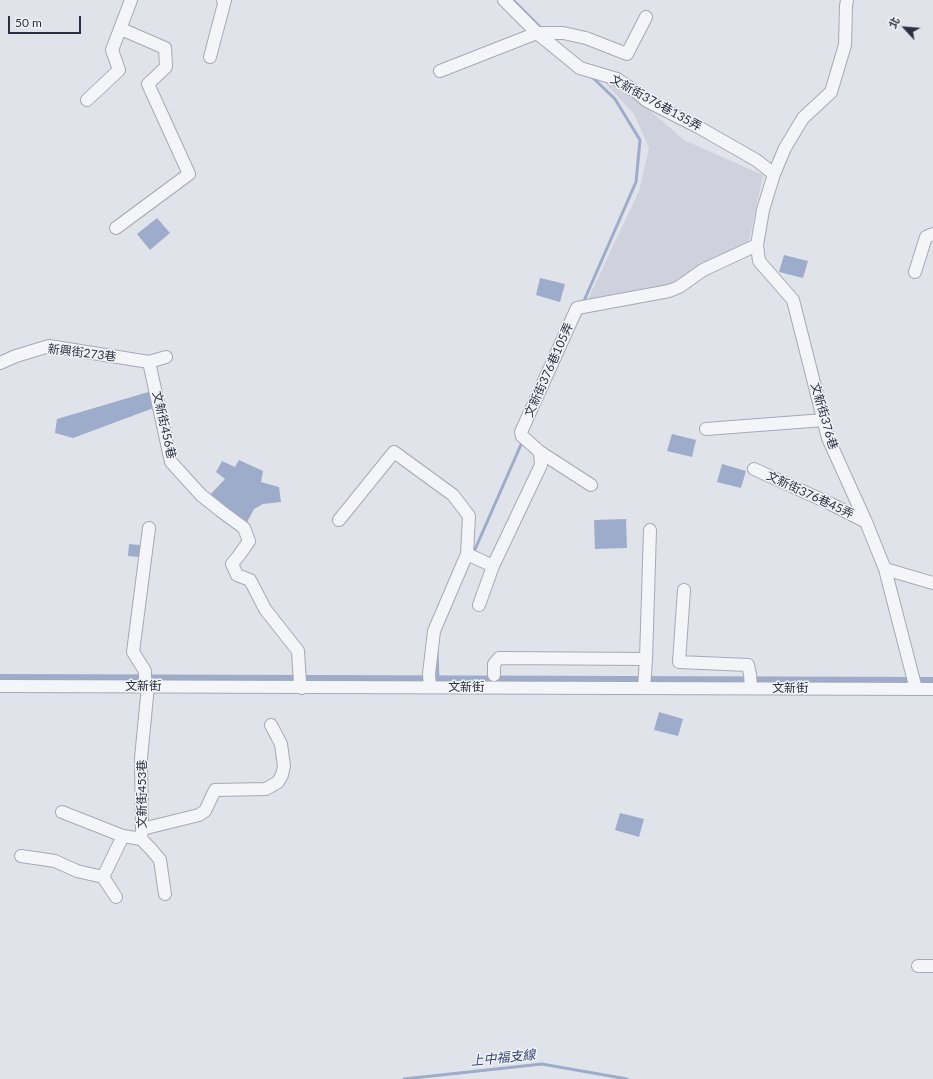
<!DOCTYPE html>
<meta charset="utf-8">
<style>
body{margin:0}
#map{position:relative;width:933px;height:1079px;overflow:hidden;background:#e1e3ea;font-family:Lato,"Noto Sans TC",sans-serif}
canvas{display:block}
.north{position:absolute;left:885px;top:8px;width:40px;height:40px;-webkit-text-stroke:3px #f1f3f7;paint-order:stroke;rotate:296deg;font-size:11px;font-weight:700;line-height:16px;text-align:center;color:#2a2f42}
.north::after{content:'';display:block;margin:auto;width:14px;height:18px;background:#2a2f42;clip-path:polygon(50% 0,100% 100%,50% 72%,0 100%)}
.scale{position:absolute;left:8px;top:16px;width:73px;height:18px;box-sizing:border-box;border:2px solid #2a2f42;border-top:0;padding-left:5px;font-size:12px;line-height:14px;white-space:nowrap;color:#2a2f42;-webkit-text-stroke:3px #f1f3f7;paint-order:stroke}
</style>
<div id="map">
<canvas width="933" height="1079"></canvas>
<div class="north">北</div>
<div class="scale">50 m</div>
</div>
<script>
const ctx = document.querySelector('canvas').getContext('2d');
ctx.lineJoin = 'round';
function fill(path, color) { ctx.fillStyle = color; ctx.fill(path, 'evenodd'); }
const shape = rows => new Path2D(rows.map(r => 'M' + r).join(''));
function trace(path, color, width, dash) { ctx.strokeStyle = color; ctx.lineWidth = width; ctx.lineCap = dash ? 'butt' : 'round'; ctx.setLineDash(dash || []); ctx.stroke(path); }
function drawText(font, color, halo, rows, align = 'center') {
  ctx.font = font + ' Lato,"Noto Sans TC",sans-serif'; ctx.lineWidth = 3; ctx.setLineDash([]); ctx.textBaseline = 'middle'; ctx.strokeStyle = halo; ctx.fillStyle = color; for (const [text, x, y, turn = 0] of rows) {
    ctx.save(); ctx.translate(x, y); ctx.rotate((+turn || 0) * Math.PI / 180); ctx.textAlign = isNaN(turn) ? turn : align; if (halo) ctx.strokeText(text, 0, 0); ctx.fillText(text, 0, 0); ctx.restore();
  }
}
fill(shape([
 [604,82,624,88,684,140,763,175,748,246,669,290,588,299,639,191,649,148,634,114]
]), '#cfd2dc');
fill(shape([
 [157,218,170,233,150,250,137,234],
 [784,255,808,261,803,278,779,272],
 [540,278,565,284,560,302,536,295],
 [155,390,159,406,73,438,55,433,57,419],
 [672,434,696,440,692,457,667,451],
 [239,460,263,471,261,482,279,487,281,502,263,504,254,509,244,528,206,499,225,479,216,472,222,461,235,467],
 [722,464,746,471,741,488,717,482],
 [626,519,627,548,595,549,594,520],
 [129,544,140,545,139,557,128,556],
 [659,712,683,719,678,736,654,730],
 [620,813,644,819,639,837,615,830]
]), '#9dacca');
trace(shape([
 [513,0,542,29],
 [583,303,636,182,640,140,615,99,591,76],
 [473,554,523,440],
 [437,652,438,681],
 [404,1079,542,1064,627,1079]
]), '#9dacca', 3);
trace(shape([
 [0,679,933,682]
]), '#9dacca', 10);
const minor = shape([
 [504,0,537,33,580,68,617,79,635,91,647,101,700,128,756,160,774,174],
 [847,0,846,6,845,45,831,92,803,118,785,148,774,174,763,210,757,245,759,261,793,300,828,438,866,522,885,569,916,689],
 [210,57,225,0,223,0],
 [440,71,537,33,563,33,586,38,627,54,646,17],
 [87,100,119,70,112,50,131,0],
 [116,228,189,174,148,84,166,67,165,48,121,29],
 [915,272,926,237,933,234],
 [149,362,171,462,201,495,221,511,244,528,249,541,240,554,232,564,237,575,250,580,265,609,298,651,300,683,302,688],
 [0,363,16,356,49,346,149,362,166,357],
 [706,429,824,420],
 [540,452,591,485],
 [754,469,831,504,866,522],
 [339,520,394,452,453,495,469,516,467,554,434,631,429,674,430,687],
 [149,528,133,652,145,671,145,681,148,686,141,758,142,829,141,839,151,849,160,860,165,894],
 [467,554,493,566],
 [885,569,933,583],
 [684,590,679,662,748,665,750,674,751,688],
 [479,605,493,566,541,465,540,452,522,436,521,432,577,308,669,291,679,287,703,270,757,245],
 [494,675,494,664,499,658,646,659,650,530],
 [0,686,933,689],
 [644,688,646,659],
 [62,812,123,836,141,839],
 [142,829,199,815,205,811,215,790,266,789,278,782,282,775,284,766,281,744,271,725],
 [21,856,55,861,77,871,103,877,123,836],
 [103,877,116,897],
 [918,966,933,966]
]);
trace(minor, '#a6a9b4', 14);
trace(minor, '#f4f5f8', 12);
drawText('12px', '#2a2f42', '#f1f3f7', [
 ["文新街376巷135弄",656,103,29],
 ["新興街273巷",82,353,7],
 ["文新街376巷105弄",549,370,-66],
 ["文新街376巷",824,416,74],
 ["文新街456巷",164,425,77],
 ["文新街376巷45弄",810,495,25],
 ["文新街",143,686],
 ["文新街",466,687],
 ["文新街",790,688],
 ["文新街453巷",142,794,-90]
]);
drawText('italic 13px', '#344776', '#f1f3f7', [
 ["上中福支線",503,1058,-6]
]);
</script>
